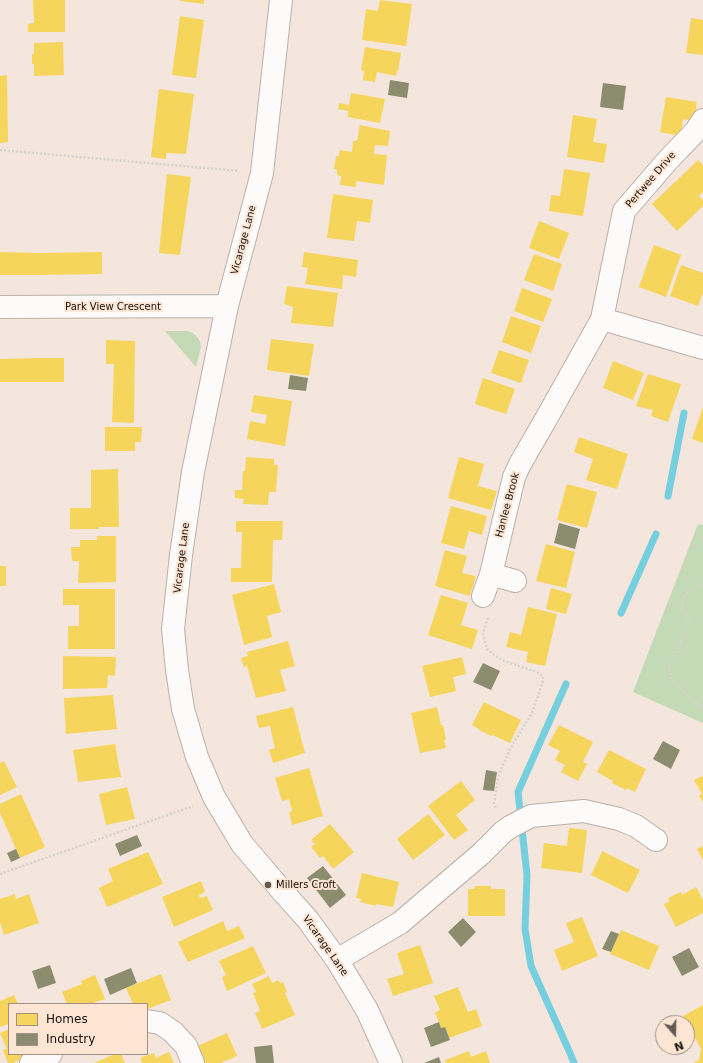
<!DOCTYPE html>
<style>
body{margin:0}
#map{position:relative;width:703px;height:1063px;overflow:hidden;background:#f4e6dd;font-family:"DejaVu Sans",sans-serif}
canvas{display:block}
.legend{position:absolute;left:8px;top:1003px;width:140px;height:52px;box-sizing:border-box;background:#fde5d4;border:1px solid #a19083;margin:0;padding:5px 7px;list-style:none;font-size:12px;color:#18100a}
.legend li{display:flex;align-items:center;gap:8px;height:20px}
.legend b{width:20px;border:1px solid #a19083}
.north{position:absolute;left:655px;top:1015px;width:40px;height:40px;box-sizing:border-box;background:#fde5d4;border:1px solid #a19083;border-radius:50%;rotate:160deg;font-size:11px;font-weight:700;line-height:16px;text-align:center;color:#18100a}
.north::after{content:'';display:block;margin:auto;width:14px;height:18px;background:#655b54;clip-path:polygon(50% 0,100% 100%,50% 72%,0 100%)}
</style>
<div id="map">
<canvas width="703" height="1063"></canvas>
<ul class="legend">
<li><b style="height:11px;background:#f6d55c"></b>Homes</li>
<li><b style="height:11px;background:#8c8c6e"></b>Industry</li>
</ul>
<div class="north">N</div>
</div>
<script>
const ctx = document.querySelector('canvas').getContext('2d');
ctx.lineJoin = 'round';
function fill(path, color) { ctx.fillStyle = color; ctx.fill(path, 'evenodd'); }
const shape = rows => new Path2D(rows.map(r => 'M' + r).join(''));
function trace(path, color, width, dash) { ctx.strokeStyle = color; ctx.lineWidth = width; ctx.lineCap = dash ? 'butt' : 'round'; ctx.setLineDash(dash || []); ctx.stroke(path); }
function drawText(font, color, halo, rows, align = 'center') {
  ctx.font = font + ' "DejaVu Sans",sans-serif'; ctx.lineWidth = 4; ctx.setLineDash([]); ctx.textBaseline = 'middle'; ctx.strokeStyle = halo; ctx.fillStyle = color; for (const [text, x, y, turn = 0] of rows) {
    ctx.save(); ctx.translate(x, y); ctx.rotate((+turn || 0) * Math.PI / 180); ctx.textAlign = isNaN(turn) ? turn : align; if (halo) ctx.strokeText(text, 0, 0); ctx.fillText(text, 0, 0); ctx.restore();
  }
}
fill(shape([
 [165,331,187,331,193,333,197,337,200,341,201,347,196,367],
 [698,524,703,525,703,723,633,692]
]), '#c4d9b5');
fill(shape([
 [33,0,65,0,65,32,28,32,28,24,34,23],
 [180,0,204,0,204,4,180,1],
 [380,0,412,4,406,46,362,40,366,9,378,11],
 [180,16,204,20,196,78,172,75],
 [691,18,703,20,703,55,686,53],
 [63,42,64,75,34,76,34,64,32,64,32,54,34,54,34,43],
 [365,47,401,53,398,71,397,71,396,76,377,72,375,82,363,80,364,71,361,70],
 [7,75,8,142,0,143,0,76],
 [159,89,194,94,186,154,166,153,166,159,151,157],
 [351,93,385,99,380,123,348,117,348,111,338,109,339,103,349,105],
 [666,97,697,102,694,121,683,119,681,136,660,132],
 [573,115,597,119,593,142,607,144,604,163,567,157],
 [360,125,390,131,388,146,375,145,374,154,387,155,384,185,356,181,356,187,340,185,341,176,337,175,337,170,334,169,336,156,339,156,340,150,352,152,353,141,357,141],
 [698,160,703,165,703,192,699,196,703,200,703,206,677,231,652,204],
 [564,169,590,173,583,216,549,211,551,195,560,196],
 [167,174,191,177,180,255,159,253],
 [333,194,373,200,370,223,357,221,354,241,327,238],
 [539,221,569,233,559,259,529,248],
 [654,245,681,255,666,297,639,287],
 [0,252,40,253,102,252,102,274,40,275,0,275],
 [304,252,358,260,356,277,343,275,342,289,305,284,308,268,302,267],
 [534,254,562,264,553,291,524,280],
 [681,265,703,273,703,293,698,306,670,296],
 [287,286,338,293,333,327,291,323,293,307,284,304],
 [522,288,552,299,543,322,514,311],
 [511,316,541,326,531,353,502,342],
 [271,339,314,344,309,376,267,370],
 [106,340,135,341,134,423,112,422,114,364,106,364],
 [499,350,529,360,521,383,491,373],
 [40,358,64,358,64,382,0,382,0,359],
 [613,361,644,373,633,400,603,388],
 [648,374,681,384,668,422,651,416,653,410,636,406],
 [483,378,515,389,506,414,475,404],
 [254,395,292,401,285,446,247,439,250,421,265,424,267,415,251,412],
 [703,407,703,443,692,439],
 [105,427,142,427,141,442,135,442,135,451,105,451],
 [579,437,628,454,617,489,586,480,593,459,574,452],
 [246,457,274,459,274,465,278,465,276,492,269,492,268,505,243,504,244,499,235,498,235,490,242,490,243,471,245,471],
 [459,457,484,464,478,486,497,491,491,510,448,498],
 [118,469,119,527,99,527,99,529,70,529,70,508,91,508,91,470],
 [567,484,597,492,587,528,557,520],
 [451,506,487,516,482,535,469,531,464,549,441,543],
 [236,521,283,521,282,540,273,540,272,582,231,582,231,568,241,568,242,532,236,532],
 [97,536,116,536,116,582,78,583,79,561,72,561,71,547,80,547,80,540,97,540],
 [546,544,575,552,566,588,536,581],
 [445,550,467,556,462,573,476,576,470,596,435,586],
 [0,566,6,566,6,586,0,586],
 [274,584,281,612,267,616,272,637,244,645,232,595],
 [551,588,572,594,566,614,546,609],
 [63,589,115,589,115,649,68,649,68,626,79,626,79,605,63,605],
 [441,595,468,603,461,625,478,630,472,649,428,635],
 [528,607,557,614,545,666,526,662,528,652,506,647,510,632,521,635],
 [288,641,295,666,280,670,286,691,256,698,247,666,244,667,241,658,248,656,247,652],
 [63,656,116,657,115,676,108,675,107,688,63,689],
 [462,657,466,674,453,677,456,691,430,697,422,666],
 [113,695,117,729,66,734,64,698],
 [484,702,521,720,510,743,492,735,491,736,479,730,479,729,472,725],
 [293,707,305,753,273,763,269,750,275,748,270,726,259,728,256,716],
 [437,707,441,725,443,725,446,739,444,740,446,748,420,753,411,713],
 [559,725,593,742,583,762,587,764,578,781,561,772,565,765,555,760,560,751,548,745],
 [115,744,121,777,78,782,73,750],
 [609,750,646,769,635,792,627,788,626,790,612,783,613,781,597,772],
 [4,761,17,787,0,795,0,763],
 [309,768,323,816,292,825,289,812,292,811,289,799,282,801,275,778],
 [703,776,703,802,699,796,702,794,694,780],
 [461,781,475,800,456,815,468,830,454,840,428,806],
 [127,787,135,819,106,825,99,794],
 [21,794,45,847,20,858,0,813,0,804],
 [428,814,445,835,413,860,397,839],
 [330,824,354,852,333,869,323,856,320,858,311,847,315,844,311,840],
 [569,828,587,830,582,873,541,868,544,843,567,846],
 [703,846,703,860,697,849],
 [602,851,640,870,628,893,591,875],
 [148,852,163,884,107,907,99,888,113,881,108,869],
 [362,873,399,882,393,907,376,904,376,906,360,902,361,899,356,898],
 [201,881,205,892,199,895,200,898,207,896,213,910,174,927,162,897],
 [475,886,491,886,491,889,505,889,505,916,468,916,468,889,474,889],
 [696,887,703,900,703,913,676,927,664,904,670,901,668,898,681,892,682,895],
 [15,894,16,899,29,894,39,923,4,935,0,922,0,899],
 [582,917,598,956,562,971,554,950,574,942,566,923],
 [223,921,227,931,239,926,245,938,188,962,178,942],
 [621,930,659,946,649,970,610,954],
 [420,945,433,983,393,996,387,979,404,974,397,953],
 [253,946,266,973,227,991,222,977,226,975,219,961],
 [161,974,171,1000,147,1009,147,1004,133,1004,126,988],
 [95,975,105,999,93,1003,93,1004,67,1004,62,992,82,984,81,981],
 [269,976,272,983,279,980,280,983,283,982,287,992,285,993,295,1015,262,1029,255,1013,260,1011,253,993,256,992,252,984],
 [458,987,468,1012,476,1009,482,1026,449,1038,445,1027,441,1028,435,1012,440,1010,434,996],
 [14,995,18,1004,9,1004,9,1024,0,1027,0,1001],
 [703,1005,703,1063,693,1063,699,1060,701,1049,683,1016],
 [9,1029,9,1054,34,1054,13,1063,8,1063,3,1050,7,1049,0,1033],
 [227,1033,237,1056,221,1063,201,1063,195,1047],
 [469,1051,471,1057,486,1051,490,1063,446,1063,445,1060],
 [169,1052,174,1063,142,1063,140,1058,154,1053,156,1058],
 [115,1054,121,1054,125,1063,94,1063]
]), '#f6d55c');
fill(shape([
 [390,80,409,83,407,98,388,95],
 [603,83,626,86,623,110,600,107],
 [290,375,308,378,306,391,288,389],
 [559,523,580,529,575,549,554,543],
 [483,663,500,671,491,690,473,682],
 [663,741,680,750,671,769,653,759],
 [486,770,497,772,494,791,483,790],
 [137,835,142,846,120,856,115,844],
 [16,849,20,858,11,862,7,853],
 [323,866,346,895,330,908,307,878],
 [463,918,476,932,461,947,448,932],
 [611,931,619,934,611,952,602,949],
 [689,948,699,967,682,976,672,957],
 [50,965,56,983,38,989,32,971],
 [131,968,137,983,110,995,104,979],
 [439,1022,441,1028,445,1027,450,1040,431,1047,424,1028],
 [272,1045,274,1063,256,1063,254,1047],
 [439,1057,441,1063,424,1063]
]), '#8c8c6e');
trace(shape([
 [668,496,684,413],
 [621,613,656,534],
 [566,684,518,792,527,875,525,929,531,966,570,1053,574,1063]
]), '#76cfde', 7);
const minor = shape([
 [281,0,262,173,227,306,193,472,181,555,173,629,177,670,183,709,197,757,214,797,242,844,283,892,308,920,337,960,367,1010,391,1063],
 [0,307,227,306],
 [602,319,703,348],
 [491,574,515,581],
 [483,596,491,574,514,477,520,464,546,419,602,319,624,211,668,160,696,131,703,120],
 [337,960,400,923,481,854,503,832,510,827,531,816,584,811,619,819,636,826,656,840],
 [147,1021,160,1023,173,1032,186,1046,193,1063],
 [31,1063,51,1054]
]);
trace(minor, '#bab0a8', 24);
trace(shape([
 [0,150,239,171],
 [703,581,702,584,688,591,682,601,689,623,669,669,672,682,703,708],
 [488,618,483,633,487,649,494,655,504,661,537,672,543,676,543,681,532,713,510,749,498,777,494,803,496,809],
 [0,874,193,806]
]), '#d6d2d0', 2.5, [2, 2]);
trace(minor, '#fdfbfa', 22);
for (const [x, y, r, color] of [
 [268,885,4,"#655b54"]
]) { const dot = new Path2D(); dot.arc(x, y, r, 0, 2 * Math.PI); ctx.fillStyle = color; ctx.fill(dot); trace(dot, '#fde5d4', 1.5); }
drawText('10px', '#18100a', '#fde5d4', [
 ["Pertwee Drive",651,180,-49],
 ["Vicarage Lane",244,240,-75],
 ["Park View Crescent",113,307],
 ["Hanlee Brook",508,505,-75],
 ["Vicarage Lane",182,558,-83],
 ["Vicarage Lane",325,946,55]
]);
drawText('10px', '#18100a', '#fde5d4', [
 ["Millers Croft",276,885]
], 'left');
</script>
